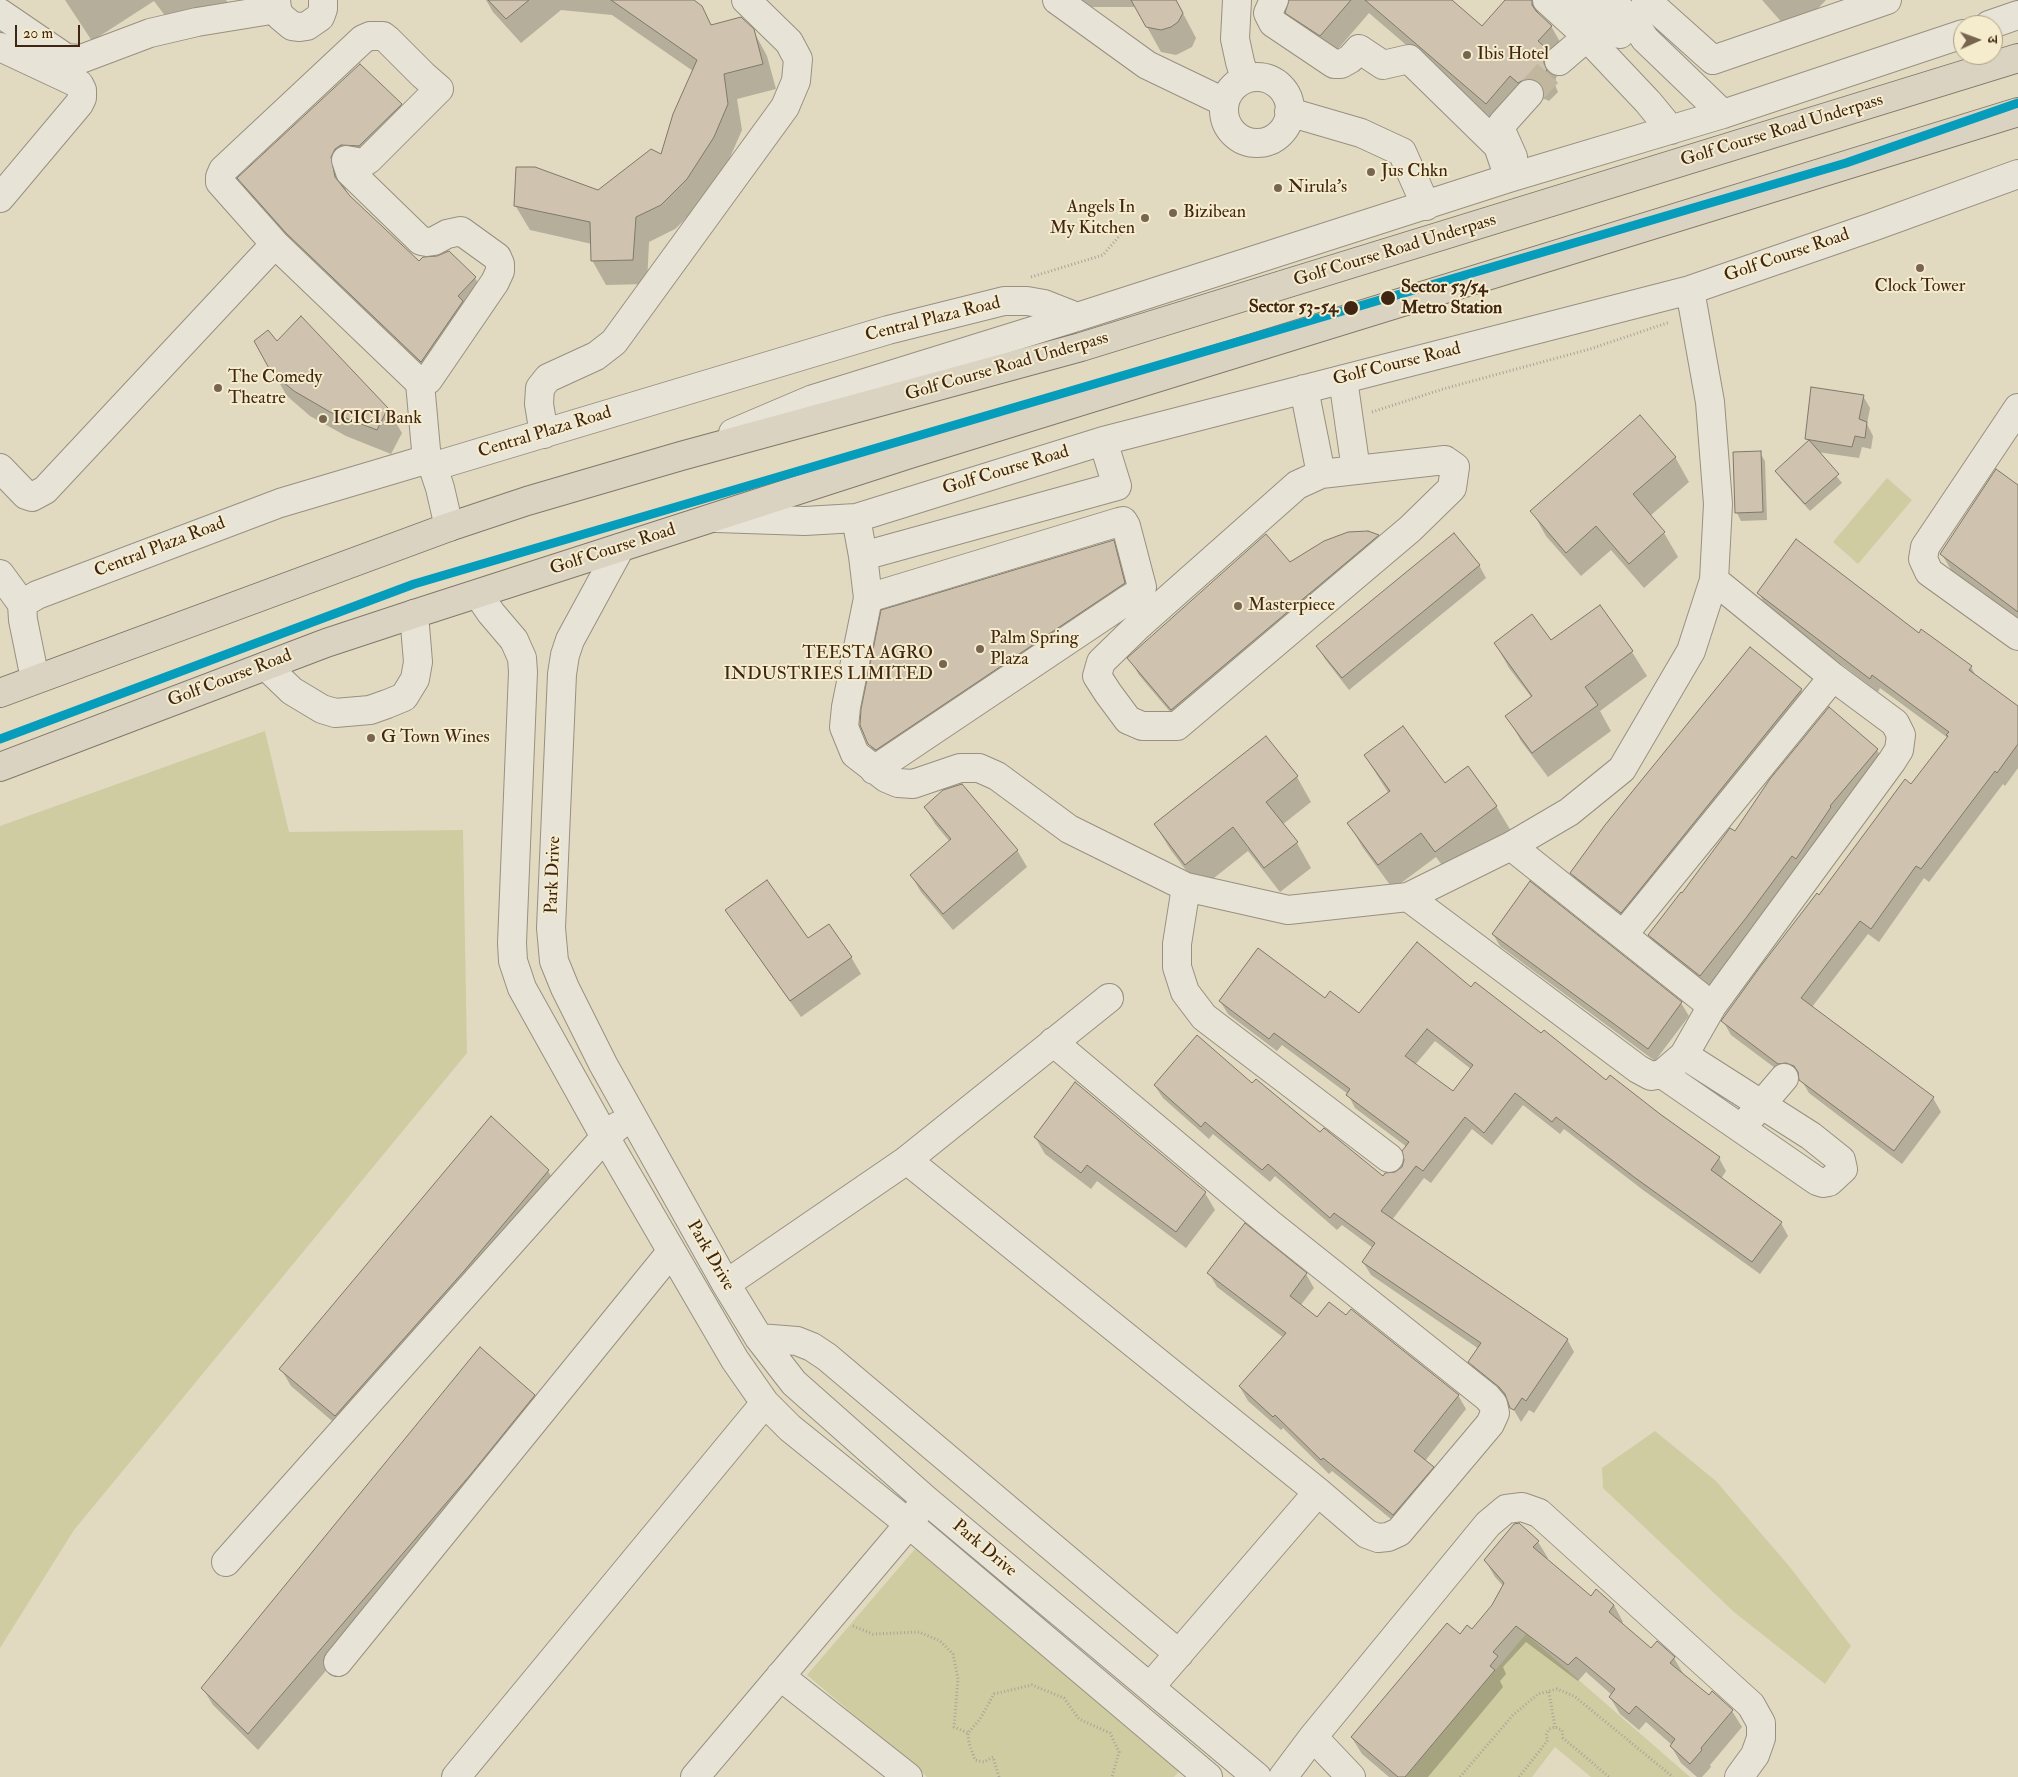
<!DOCTYPE html>
<meta charset="utf-8">
<style>
body{margin:0}
#map{position:relative;width:2018px;height:1777px;overflow:hidden;background:#e1dac1;font-family:"IM FELL Double Pica","Noto Serif Devanagari",serif}
canvas{display:block}
.north{position:absolute;left:1953px;top:15px;width:50px;height:50px;box-sizing:border-box;background:#f5ecce;border:1px solid #ad9d83;border-radius:50%;rotate:88deg;font-size:14px;font-weight:700;line-height:20px;text-align:center;color:#402612}
.north::after{content:'';display:block;margin:auto;width:18px;height:22px;background:#78654f;clip-path:polygon(50% 0,100% 100%,50% 72%,0 100%)}
.scale{position:absolute;left:15px;top:25px;width:65px;height:22px;box-sizing:border-box;border:2px solid #402612;border-top:0;padding-left:6px;font-size:15px;line-height:18px;white-space:nowrap;color:#402612;-webkit-text-stroke:4px #f5ecce;paint-order:stroke}
</style>
<div id="map">
<canvas width="2018" height="1777"></canvas>
<div class="north">उ</div>
<div class="scale">20 m</div>
</div>
<script>
const ctx = document.querySelector('canvas').getContext('2d');
ctx.lineJoin = 'round';
function fill(path, color) { ctx.fillStyle = color; ctx.fill(path, 'evenodd'); }
const shape = rows => new Path2D(rows.map(r => 'M' + r).join(''));
function trace(path, color, width, dash) { ctx.strokeStyle = color; ctx.lineWidth = width; ctx.lineCap = dash ? 'butt' : 'round'; ctx.setLineDash(dash || []); ctx.stroke(path); }
function drawText(font, color, halo, rows, align = 'center') {
  ctx.font = font + ' "IM FELL Double Pica",serif'; ctx.lineWidth = 4; ctx.setLineDash([]); ctx.textBaseline = 'middle'; ctx.strokeStyle = halo; ctx.fillStyle = color; for (const [text, x, y, turn = 0] of rows) {
    ctx.save(); ctx.translate(x, y); ctx.rotate((+turn || 0) * Math.PI / 180); ctx.textAlign = isNaN(turn) ? turn : align; if (halo) ctx.strokeText(text, 0, 0); ctx.fillText(text, 0, 0); ctx.restore();
  }
}
fill(shape([
 [1887,478,1912,500,1858,564,1833,542],
 [265,731,289,832,463,830,467,1053,74,1530,0,1648,0,826],
 [1655,1431,1716,1481,1789,1566,1851,1646,1825,1684,1734,1612,1603,1488,1602,1468],
 [915,1549,1180,1770,1174,1777,927,1777,807,1675],
 [1526,1634,1690,1777,1591,1777,1555,1747,1532,1777,1405,1777]
]), '#cfcca1');
fill(shape([
 [65,0,226,0,228,3,181,37,154,1,92,41],
 [486,0,692,0,701,7,712,26,753,30,767,56,776,89,737,99,742,130,728,162,701,204,675,229,649,242,647,284,606,285,592,260,592,244,530,230,515,205,598,191,662,156,693,71,612,15,561,10,521,43,493,12],
 [1066,0,1176,0,1196,38,1192,47,1176,55,1161,52,1136,7,1080,7],
 [1291,0,1450,0,1483,28,1507,0,1531,0,1541,17,1551,26,1563,47,1559,72,1556,78,1555,85,1558,92,1549,101,1545,99,1537,100,1498,124,1369,13,1332,56,1299,33,1287,12],
 [1762,0,1826,0,1793,35],
 [401,105,415,130,344,183,347,193,419,263,475,278,490,302,436,386,253,203,239,178],
 [255,341,277,343,387,408,402,433,391,454,346,436,310,416,287,396],
 [1863,396,1870,408,1867,424,1873,436,1871,449,1862,447,1859,458,1817,452,1842,483,1810,511,1781,479,1777,471,1809,442,1807,439],
 [1760,453,1765,461,1767,520,1741,521,1737,513,1734,454],
 [1675,457,1689,482,1650,516,1664,533,1678,557,1644,588,1611,550,1581,576,1546,536,1532,511],
 [2018,486,2018,624,1956,578,1941,553],
 [1368,532,1378,536,1388,552,1182,726,1139,675,1129,658],
 [1113,541,1122,558,1134,600,879,761,869,744],
 [1479,565,1486,578,1349,690,1325,659,1318,647],
 [1759,593,1919,634,1971,667,1976,676,2018,707,2018,768,2005,786,2003,784,1929,882,1924,878,1879,942,1868,934,1812,1007,1933,1098,1941,1112,1902,1164,1809,1093,1800,1078,1795,1076,1787,1077,1731,1035,1723,1021,1819,897,1912,785,1948,738,1880,688,1878,692,1766,607],
 [1599,607,1632,652,1647,676,1600,711,1611,731,1548,777,1521,741,1507,716,1532,698,1509,668,1495,643,1550,642],
 [1801,690,1808,702,1628,925,1578,885,1571,873],
 [1829,709,1877,750,1884,763,1707,988,1656,947,1649,935,1735,833],
 [1266,737,1297,777,1311,802,1282,825,1297,843,1311,868,1280,892,1248,851,1200,889,1170,849,1155,824],
 [1365,756,1445,785,1468,767,1496,806,1511,831,1450,876,1436,857,1393,889,1363,848,1349,824,1389,794],
 [925,807,1017,850,1027,867,953,930,921,892,911,875,950,842,935,824],
 [1531,883,1681,1003,1689,1016,1655,1061,1500,946,1493,934],
 [727,910,851,957,861,974,801,1017,737,927],
 [1471,989,1541,1035,1606,1082,1659,1115,1719,1158,1726,1171,1721,1179,1781,1223,1788,1236,1760,1274,1643,1190,1564,1129,1560,1134,1523,1105,1492,1145,1472,1129,1431,1183,1424,1178,1392,1220,1567,1339,1574,1352,1534,1413,1529,1410,1521,1422,1508,1400,1477,1375,1470,1362,1479,1349,1371,1275,1363,1262,1373,1248,1342,1225,1337,1230,1275,1176,1270,1182,1213,1134,1209,1139,1163,1098,1155,1086,1253,1085,1383,1178,1396,1173,1403,1168,1407,1147,1355,1108,1348,1094,1282,1045,1277,1051,1228,1014,1220,1001,1325,999,1359,1015],
 [1435,1041,1471,1069,1453,1093,1415,1065],
 [1076,1084,1205,1193,1215,1210,1186,1248,1097,1181,1091,1189,1045,1154,1035,1137],
 [548,1171,558,1187,345,1432,291,1386,281,1369],
 [1209,1273,1306,1274,1314,1288,1300,1306,1317,1319,1346,1317,1458,1395,1466,1409,1425,1461,1433,1467,1441,1481,1402,1528,1332,1471,1329,1474,1283,1428,1281,1430,1248,1401,1240,1387,1284,1338,1217,1287],
 [534,1396,543,1412,480,1491,258,1750,213,1705,203,1689],
 [1538,1542,1548,1558,1546,1560,1591,1597,1614,1605,1623,1622,1621,1624,1651,1649,1674,1658,1684,1675,1709,1697,1732,1711,1742,1727,1710,1765,1711,1767,1702,1777,1697,1777,1681,1763,1671,1746,1672,1745,1646,1722,1639,1730,1620,1714,1610,1697,1612,1695,1586,1672,1578,1681,1526,1642,1503,1667,1506,1674,1500,1681,1503,1687,1428,1777,1389,1777,1362,1754,1352,1738,1460,1636,1472,1631,1493,1605,1504,1587,1495,1577,1485,1560]
]), '#0003');
const building = shape([
 [488,0,529,0,506,19,488,0],
 [611,0,694,0,702,6,711,25,741,17,754,29,763,64,724,74,728,104,714,137,687,179,661,205,636,217,633,260,591,261,590,222,514,206,516,167,535,167,598,190,651,149,661,154,673,114,697,60,611,0],
 [1131,0,1176,0,1183,13,1178,22,1171,27,1161,30,1146,27,1131,0],
 [1289,0,1351,0,1320,36,1285,13,1289,0],
 [1365,0,1452,0,1482,26,1505,0,1532,0,1532,5,1536,11,1552,26,1538,41,1548,50,1544,56,1544,63,1547,70,1537,81,1532,79,1525,79,1518,83,1510,76,1486,104,1365,0],
 [360,64,402,104,359,146,341,145,335,149,331,157,335,177,350,196,419,261,423,257,437,256,449,251,476,277,458,296,463,301,421,362,286,233,237,178,360,64],
 [301,316,388,408,377,430,330,412,294,391,271,372,254,341,268,330,277,341,301,316],
 [1811,387,1864,395,1859,419,1867,422,1865,438,1855,436,1852,447,1805,439,1811,387],
 [1640,415,1676,457,1633,494,1665,532,1629,564,1596,526,1566,553,1530,511,1640,415],
 [1809,440,1839,474,1805,504,1775,471,1809,440],
 [1761,451,1763,512,1735,513,1733,452,1761,451],
 [1996,469,2018,485,2018,612,1940,554,1996,469],
 [1368,531,1379,535,1171,710,1127,658,1266,534,1290,562,1324,541,1348,532,1368,531],
 [1454,533,1480,565,1342,678,1316,646,1454,533],
 [1796,539,1919,633,1921,629,1972,666,1969,670,2018,706,2018,744,1997,773,1995,771,1921,869,1916,866,1871,929,1860,921,1801,998,1934,1097,1894,1151,1799,1080,1798,1072,1794,1066,1786,1063,1778,1064,1721,1021,1760,967,1817,893,1819,895,1905,779,1911,784,1948,736,1946,735,1949,732,1872,675,1870,679,1757,593,1796,539],
 [1114,540,1125,583,876,750,868,744,860,725,861,709,881,610,1114,540],
 [1600,605,1633,651,1585,687,1598,705,1532,753,1505,716,1532,696,1494,643,1532,614,1551,640,1600,605],
 [1750,647,1802,689,1621,913,1570,873,1605,825,1750,647],
 [1829,707,1878,749,1830,806,1831,807,1796,859,1792,856,1746,918,1700,976,1648,935,1681,892,1682,893,1730,828,1735,831,1770,779,1829,707],
 [1403,726,1445,783,1468,766,1497,806,1435,852,1421,833,1378,865,1347,823,1390,791,1364,755,1403,726],
 [1266,736,1298,776,1266,802,1298,842,1264,868,1233,827,1185,865,1154,824,1266,736],
 [962,784,1018,850,943,914,910,875,951,839,924,807,943,790,962,784],
 [767,880,808,938,829,924,852,957,790,1001,725,910,767,880],
 [1530,881,1682,1002,1648,1049,1492,934,1530,881],
 [1417,942,1471,987,1475,982,1541,1033,1544,1030,1606,1080,1610,1075,1660,1114,1720,1157,1711,1170,1782,1222,1752,1262,1634,1177,1556,1117,1552,1122,1515,1093,1484,1133,1465,1117,1423,1171,1416,1166,1381,1211,1568,1339,1526,1401,1522,1398,1514,1410,1510,1408,1505,1394,1499,1387,1468,1362,1481,1343,1362,1262,1375,1243,1334,1213,1330,1218,1268,1164,1262,1170,1205,1122,1201,1127,1154,1085,1197,1035,1252,1083,1256,1079,1320,1132,1324,1128,1383,1176,1385,1173,1395,1172,1402,1167,1404,1160,1402,1151,1409,1142,1346,1095,1350,1089,1274,1033,1269,1039,1219,1001,1258,948,1325,998,1330,991,1359,1013,1417,942],
 [1427,1029,1473,1065,1453,1091,1405,1056,1427,1029],
 [1075,1082,1206,1192,1176,1232,1087,1165,1081,1173,1034,1137,1075,1082],
 [491,1116,549,1170,464,1271,335,1416,279,1369,491,1116],
 [1245,1223,1307,1273,1290,1296,1317,1317,1329,1302,1346,1315,1351,1309,1459,1395,1414,1451,1434,1467,1393,1515,1323,1458,1321,1460,1275,1415,1273,1417,1239,1386,1286,1333,1207,1273,1245,1223],
 [480,1347,535,1395,471,1474,248,1734,201,1688,480,1347],
 [1519,1523,1539,1541,1533,1547,1591,1596,1596,1589,1614,1605,1609,1612,1651,1648,1657,1641,1675,1657,1670,1663,1709,1695,1712,1691,1733,1710,1701,1748,1702,1750,1690,1764,1670,1746,1675,1739,1636,1706,1629,1714,1609,1697,1615,1689,1576,1657,1568,1665,1516,1626,1493,1652,1498,1656,1490,1666,1495,1670,1405,1777,1398,1777,1351,1737,1447,1623,1460,1634,1467,1625,1472,1629,1492,1605,1504,1583,1484,1560,1514,1524,1519,1523]
]);
fill(building, '#cfc3af');
trace(building, '#807869', 1);
trace(shape([
 [1529,94,1559,61]
]), '#c1b69e', 28, [28, 14]);
const minor = shape([
 [276,0,277,9,280,16,292,26,300,27,307,26,320,17,323,9,323,0],
 [1057,0,1147,65,1224,102],
 [1237,0,1235,39,1240,62,1245,78],
 [1274,0,1268,13,1273,23,1334,64,1341,64,1350,59,1359,49,1383,65,1409,59,1498,146,1509,178],
 [1547,0,1580,30,1648,102,1671,130],
 [1581,0,1620,34],
 [1609,0,1633,21,1645,39,1723,114],
 [1646,0,1713,60,1887,0],
 [0,13,66,58,81,59,150,33,197,22,277,9],
 [1989,25,2018,15],
 [0,47,79,84,82,90,82,98,79,104,0,198],
 [1559,61,1587,37],
 '1224 110a33 33 0 1 1 66 0a33 33 0 1 1-66 0Z',
 [1289,112,1361,133,1402,152,1426,206],
 [1513,157,1501,130,1502,124,1529,94],
 [1343,379,1356,470],
 [420,383,428,380,495,282,500,271,500,264,497,257,461,231,447,234,434,241,427,242,421,241,350,172,346,160,363,163,369,159,439,89,423,75,388,40,383,36,370,36,363,39,223,170,220,177,220,182,275,244,420,383,427,461],
 [1304,389,1321,474],
 [2018,408,1925,547,1923,559,1929,572,2018,636],
 [733,433,813,399,1077,317,1509,178,1723,114,1963,34],
 [544,434,539,404,540,388,548,378,596,356,614,342,785,107,796,81,798,59,789,42,746,0],
 [1445,460,1455,467,1452,488,1410,529,1177,726,1142,726,1128,720,1108,693,1097,676,1101,662,1139,625,1297,485,1321,474,1445,460],
 [435,466,434,470,440,488,449,527],
 [0,468,26,495,32,497,45,490,275,244],
 [716,518,805,521,856,518,1103,441,1690,290,1872,227,2018,174],
 [856,518,863,556,868,598,846,707,844,727,855,754,886,778,898,783,913,784,960,768,979,768,997,776,1069,829,1186,887,1288,910,1408,897,1511,846,1569,812,1622,769,1691,651,1714,580,1718,504,1710,402,1690,290],
 [620,548,570,640,565,655,562,674,551,928,554,961,565,988,603,1064,726,1284,759,1338,794,1383,925,1499,1257,1777],
 [863,556,1117,486,1103,441],
 [0,574,22,604,23,620,35,679],
 [478,594,491,613,514,640,522,658,523,672,512,943,513,961,522,988,605,1137,735,1360,765,1403,790,1428,909,1524,1208,1777],
 [868,598,1119,522,1123,521,1126,526,1142,587,1140,592,1129,599,874,770],
 [22,604,37,595,280,503,418,462,427,461,435,466,888,330,1004,301,1027,301,1044,304,1077,317],
 [266,666,292,691,322,709,335,713,370,710,387,704,404,697,415,679,418,662,414,614],
 [1511,846,1712,1006],
 [1186,887,1177,944,1177,967,1185,992,1204,1017,1389,1158],
 [1408,897,1638,1069,1651,1076,1662,1074,1684,1055,1712,1006,1892,761,1899,750,1901,735,1895,723,1833,677,1714,580],
 [1623,935,1833,677],
 [1662,1074,1817,1181,1823,1183,1829,1182,1843,1169,1841,1160,1811,1136,1684,1055],
 [1749,1119,1784,1078],
 [907,1160,1318,1492,1367,1534,1378,1538,1388,1537,1399,1532,1490,1424,1495,1413,1493,1404,1487,1397,1270,1224,1053,1042],
 [726,1284,907,1160,1109,998],
 [759,1338,797,1341,812,1347,827,1357,1179,1654],
 [226,1562,605,1137,618,1126],
 [338,1662,671,1252],
 [780,1676,908,1777],
 [1150,1687,1318,1492],
 [1313,1737,1351,1777],
 [456,1777,765,1403],
 [695,1777,909,1524,919,1509],
 [1283,1777,1313,1737,1488,1524,1506,1509,1522,1507,1539,1513,1751,1705,1761,1723,1761,1738,1755,1755,1739,1777]
]);
const major = shape([
 [0,693,449,527,527,501,681,456,1081,347,2018,58],
 [0,767,326,643,414,614,910,454,2018,112]
]);
trace(minor, '#989080', 30);
trace(major, '#807869', 30);
trace(shape([
 [1031,277,1103,255,1121,234,1125,233],
 [1372,412,1443,389,1590,349,1670,322],
 [853,1626,873,1634,919,1632,940,1641,953,1654,958,1679,954,1727,968,1733],
 [1549,1692,1555,1727],
 [999,1777,993,1757,984,1762,975,1760,969,1743,968,1733,980,1719,994,1694,1032,1685,1064,1698,1079,1719,1110,1733,1119,1752,1112,1777],
 [1460,1777,1513,1715,1538,1694,1557,1689,1574,1696,1673,1777],
 [1519,1777,1548,1740,1546,1735,1549,1729,1555,1727,1562,1730,1563,1738,1609,1777]
]), '#a9a498', 3, [1, 2.5]);
trace(minor, '#e7e3d7', 28);
trace(major, '#dbd3c2', 28);
trace(shape([
 [0,739,414,584,1846,163,2018,103]
]), '#069cbb', 9);
for (const [x, y, r, color] of [
 [1467,55,5,"#78654f"],
 [1371,172,5,"#78654f"],
 [1278,188,5,"#78654f"],
 [1173,213,5,"#78654f"],
 [1145,218,5,"#78654f"],
 [1920,268,5,"#78654f"],
 [1388,298,8,"#402612"],
 [1351,308,8,"#402612"],
 [218,388,5,"#78654f"],
 [323,419,5,"#78654f"],
 [1238,606,5,"#78654f"],
 [980,649,5,"#78654f"],
 [943,664,5,"#78654f"],
 [371,738,5,"#78654f"]
]) { const dot = new Path2D(); dot.arc(x, y, r, 0, 2 * Math.PI); ctx.fillStyle = color; ctx.fill(dot); trace(dot, '#f5ecce', 2); }
drawText('18px', '#402612', '#f5ecce', [
 ["Ibis Hotel",1477,55],
 ["Jus Chkn",1381,172],
 ["Nirula's",1288,188],
 ["Angels In",1135,208,"right"],
 ["My Kitchen",1135,229,"right"],
 ["Bizibean",1183,213],
 ["Clock Tower",1920,287,"center"],
 ["The Comedy",228,378],
 ["Theatre",228,399],
 ["ICICI Bank",333,419],
 ["Masterpiece",1248,606],
 ["Palm Spring",990,639],
 ["Plaza",990,660],
 ["TEESTA AGRO",933,654,"right"],
 ["INDUSTRIES LIMITED",933,675,"right"],
 ["G Town Wines",381,738]
], 'left');
drawText('18px', '#402612', '#f5ecce', [
 ["Golf Course Road Underpass",1782,131,-17],
 ["Golf Course Road Underpass",1395,251,-17],
 ["Golf Course Road",1787,256,-19],
 ["Central Plaza Road",933,320,-14],
 ["Golf Course Road",1397,365,-14],
 ["Golf Course Road Underpass",1007,367,-16],
 ["Central Plaza Road",545,433,-17],
 ["Golf Course Road",1006,471,-17],
 ["Central Plaza Road",160,548,-21],
 ["Golf Course Road",613,550,-18],
 ["Golf Course Road",230,679,-21],
 ["Park Drive",554,875,-88],
 ["Park Drive",710,1256,60],
 ["Park Drive",984,1549,40]
]);
drawText('bold 18px', '#402612', '#f5ecce', [
 ["Sector 53/54",1401,288],
 ["Metro Station",1401,309],
 ["Sector 53-54",1338,308,"right"]
], 'left');
</script>
